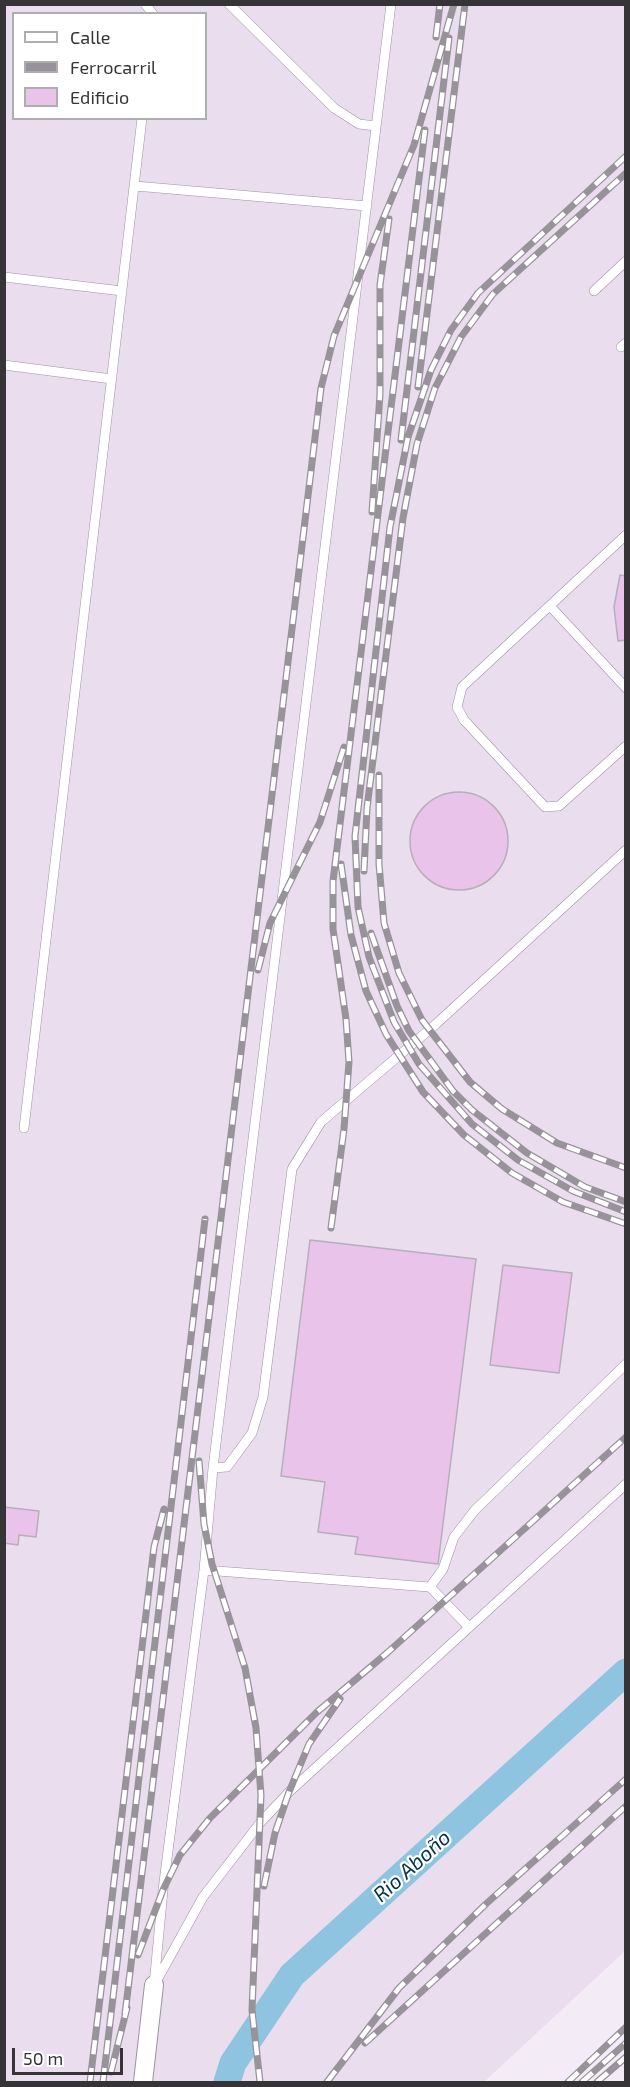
<!DOCTYPE html>
<meta charset="utf-8">
<style>
body{margin:0}
#map{position:relative;width:630px;height:2087px;overflow:hidden;background:#f3ecf7;font-family:"Exo 2",sans-serif}
canvas{display:block}
.frame{position:absolute;inset:0;border:6px solid #373438;pointer-events:none}
.legend{position:absolute;left:12px;top:12px;width:195px;height:108px;box-sizing:border-box;background:#fff;border:2px solid #afaeaf;margin:0;padding:8px 10px;list-style:none;font-size:18px;color:#373438}
.legend li{display:flex;align-items:center;gap:12px;height:30px}
.legend b{width:30px;border:2px solid #afaeaf}
.scale{position:absolute;left:12px;top:2048px;width:111px;height:27px;box-sizing:border-box;border:3px solid #373438;border-top:0;padding-left:8px;font-size:18px;line-height:21px;white-space:nowrap;color:#373438;-webkit-text-stroke:4px #fff;paint-order:stroke}
</style>
<div id="map">
<canvas width="630" height="2087"></canvas>
<div class="frame"></div>
<ul class="legend">
<li><b style="height:8px;background:#fff"></b>Calle</li>
<li><b style="height:8px;background:#98939a"></b>Ferrocarril</li>
<li><b style="height:16px;background:#eac3eb"></b>Edificio</li>
</ul>
<div class="scale">50 m</div>
</div>
<script>
const ctx = document.querySelector('canvas').getContext('2d');
ctx.lineJoin = 'round';
function fill(path, color) { ctx.fillStyle = color; ctx.fill(path, 'evenodd'); }
const shape = rows => new Path2D(rows.map(r => 'M' + r).join(''));
function trace(path, color, width, dash) { ctx.strokeStyle = color; ctx.lineWidth = width; ctx.lineCap = dash ? 'butt' : 'round'; ctx.setLineDash(dash || []); ctx.stroke(path); }
function drawText(font, color, halo, rows, align = 'center') {
  ctx.font = font + ' "Exo 2",sans-serif'; ctx.lineWidth = 4.5; ctx.setLineDash([]); ctx.textBaseline = 'middle'; ctx.strokeStyle = halo; ctx.fillStyle = color; for (const [text, x, y, turn = 0] of rows) {
    ctx.save(); ctx.translate(x, y); ctx.rotate((+turn || 0) * Math.PI / 180); ctx.textAlign = isNaN(turn) ? turn : align; if (halo) ctx.strokeText(text, 0, 0); ctx.fillText(text, 0, 0); ctx.restore();
  }
}
fill(shape([
 [5,5,625,5,625,1951,484,2082,5,2082],
 [14,14,206,14,206,118,14,118]
]), '#e9ddee');
trace(shape([
 [227,2082,233,2063,292,1975,626,1672]
]), '#8ec4df', 27);
const building = shape([
 [620,575,626,576,626,640,618,641,614,607,620,575],
 '410 841a49 49 0 1 1 98 0a49 49 0 1 1-98 0Z',
 [310,1240,476,1259,438,1564,355,1554,358,1537,318,1532,325,1482,281,1476,310,1240],
 [503,1265,572,1273,559,1373,490,1365,503,1265],
 [4,1507,39,1511,36,1537,19,1535,18,1545,4,1543,4,1507]
]);
fill(building, '#eac3eb');
trace(building, '#b7aeb7', 1.5);
const service = shape([
 [145,4,153,14],
 [229,4,334,108,359,124,376,126],
 [135,186,367,206],
 [4,277,122,291],
 [594,291,626,261],
 [621,347,626,343],
 [4,365,112,379],
 [626,535,462,687,457,707,464,720,545,807,559,806,626,746],
 [550,606,626,688],
 [24,1128,142,118],
 [213,1468,227,1467,252,1433,263,1397,292,1169,321,1122,436,1024,626,850],
 [204,1570,430,1587,468,1626],
 [430,1587,443,1569,454,1537,475,1510,626,1364],
 [157,1980,203,1897,260,1823,289,1792,626,1484],
 [154,1985,163,1890,204,1570,213,1468,391,4]
]);
const minor = shape([
 [143,2082,154,1985]
]);
trace(service, '#9c959f', 10);
trace(minor, '#9c959f', 20);
trace(service, '#fff', 9);
trace(minor, '#fff', 18);
const rail = shape([
 [436,37,440,4],
 [626,156,478,293,451,330,431,370,408,437,390,527,355,836,358,907,369,957,394,1022,419,1064,472,1124,518,1160,573,1191,626,1212],
 [418,387,465,4],
 [401,440,449,38],
 [372,512,380,394,380,285,389,219],
 [379,775,379,864,384,923,399,973,422,1020,470,1082,502,1109,557,1143,626,1168],
 [341,864,351,935,366,991,386,1034,423,1092,464,1135,512,1173,563,1202,626,1224],
 [364,871,367,808,403,518,417,444,435,388,461,337,493,294,626,173],
 [371,933,397,1006,409,1031,453,1091,472,1110,527,1153,585,1187,626,1202],
 [258,970,270,923,320,822,344,747],
 [331,1228,344,1129,349,1062,346,1019,333,929,333,881,425,130],
 [199,1461,204,1524,212,1564,245,1668,256,1728,261,1795,252,2010,260,2082],
 [264,1886,275,1833,289,1792,309,1744,340,1699],
 [138,1955,163,1890,180,1855,210,1818,317,1712,387,1653,626,1437],
 [125,2014,321,388,334,336,414,145,454,4],
 [365,2043,626,1806],
 [111,2072,127,2008],
 [90,2082,154,1547,164,1509],
 [103,2082,205,1219],
 [327,2082,399,1988,487,1903,626,1779],
 [568,2082,626,2027],
 [582,2082,626,2043],
 [597,2082,626,2057]
]);
trace(rail, '#98939a', 7);
trace(rail, '#fff', 4.5, [14]);
drawText('italic 21px', '#053448', '#fff', [
 ["Rio Aboño",412,1866,-42]
]);
</script>
